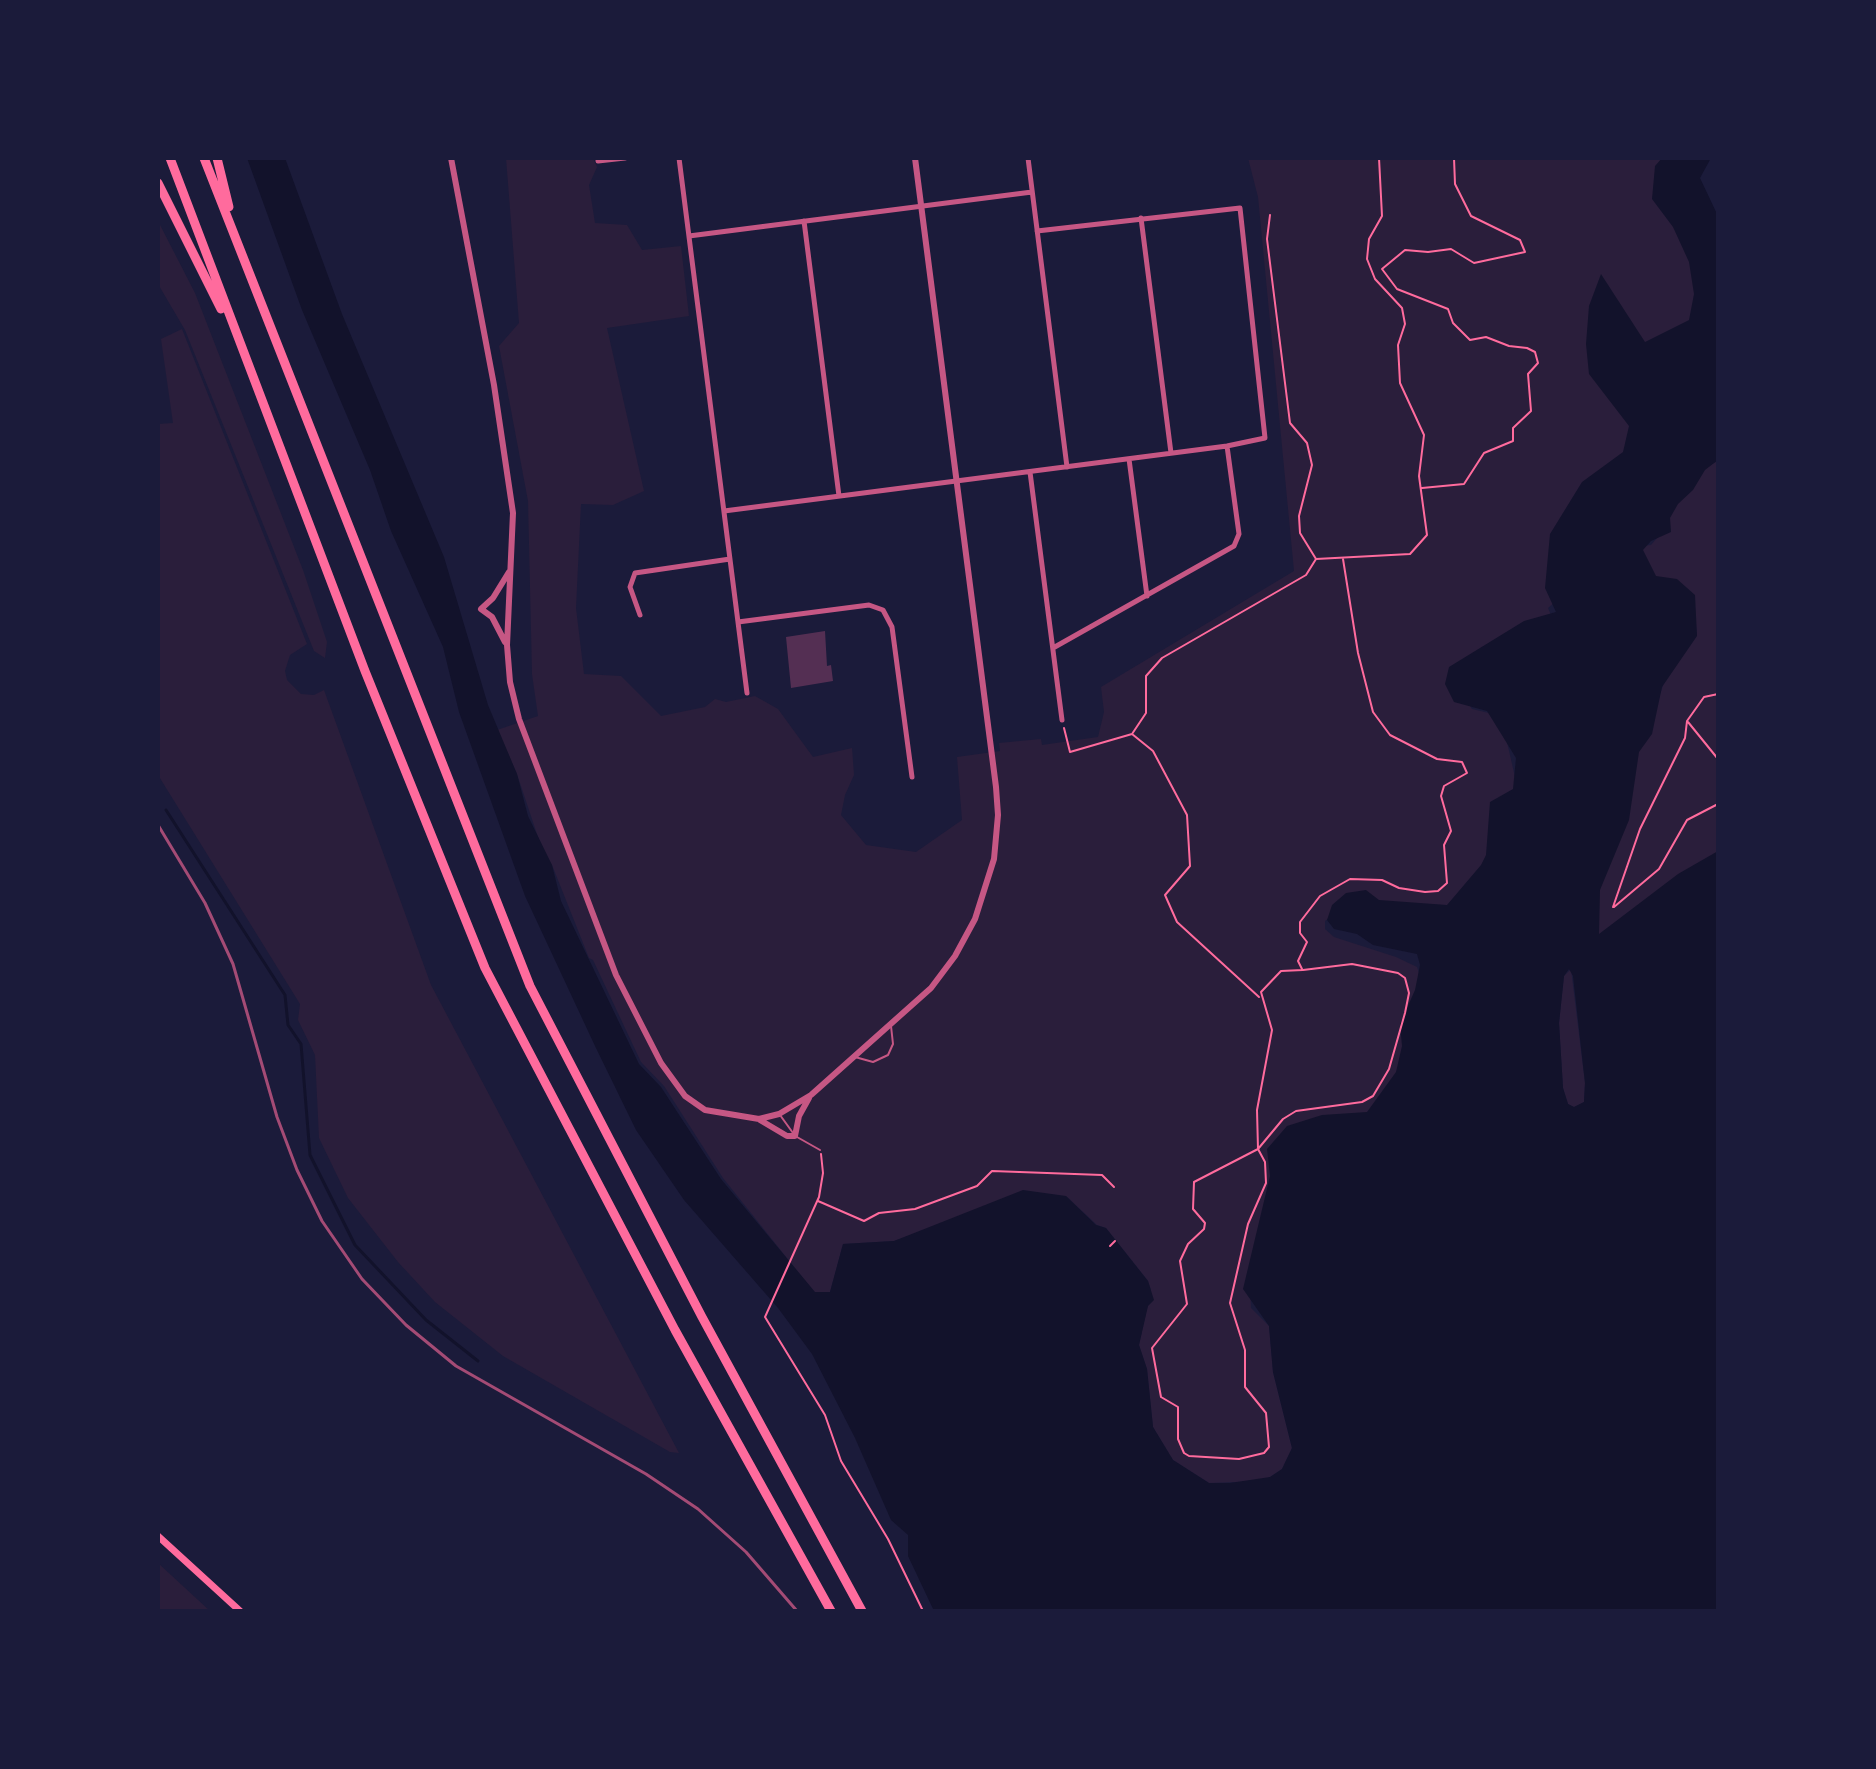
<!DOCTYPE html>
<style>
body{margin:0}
#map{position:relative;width:1876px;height:1769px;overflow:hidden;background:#1b1b3a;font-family:"Source Sans 3",sans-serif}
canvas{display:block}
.frame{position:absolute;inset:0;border:160px solid #1b1b3a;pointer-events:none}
</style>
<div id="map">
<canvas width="1876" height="1769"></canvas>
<div class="frame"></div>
</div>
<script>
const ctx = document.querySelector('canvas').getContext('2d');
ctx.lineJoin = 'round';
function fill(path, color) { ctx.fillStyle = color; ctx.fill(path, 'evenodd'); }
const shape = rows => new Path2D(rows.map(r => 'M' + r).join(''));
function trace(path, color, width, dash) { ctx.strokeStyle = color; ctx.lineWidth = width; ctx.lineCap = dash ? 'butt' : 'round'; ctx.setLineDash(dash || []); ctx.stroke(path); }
fill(shape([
 [506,158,593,158,597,167,589,185,595,223,627,225,642,250,681,246,689,316,607,328,644,491,613,505,581,504,576,608,584,674,621,676,661,716,705,707,715,699,726,702,755,696,778,709,813,757,852,748,854,775,845,795,841,815,866,845,916,852,962,820,957,757,1000,751,999,743,1041,739,1042,745,1098,737,1104,712,1101,687,1294,571,1258,197,1248,158,1690,158,1704,323,1642,445,1555,602,1548,608,1554,622,1460,690,1472,709,1493,714,1507,742,1515,777,1516,797,1484,862,1455,905,1346,906,1325,921,1325,929,1334,937,1396,957,1417,967,1419,973,1402,1080,1250,1278,1251,1308,1269,1326,1273,1372,1292,1448,1282,1469,1270,1477,1263,1481,1209,1483,1173,1460,1153,1427,1147,1369,1139,1345,1151,1290,1148,1281,1106,1228,1097,1225,1066,1196,943,1224,894,1241,843,1244,830,1292,814,1292,723,1178,664,1086,641,1062,593,960,589,958,552,865,542,849,517,774,497,730,538,716,532,674,528,501,499,346,519,323],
 [158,221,195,293,303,570,327,642,325,658,314,651,185,330,158,284],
 [182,329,307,644,290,655,285,671,287,680,301,694,314,695,324,690,431,985,679,1453,670,1452,503,1356,435,1302,398,1262,348,1198,319,1138,315,1055,298,1020,300,1004,158,775,158,424,173,423,161,339],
 [1718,391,1718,861,1619,932,1587,940,1618,788,1646,738,1668,670,1697,634,1693,605,1647,588,1640,546,1651,545,1657,538,1654,531,1703,467,1716,462],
 [1571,969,1585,1083,1584,1102,1574,1107,1568,1104,1563,1088,1559,1023,1564,976],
 [158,1563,210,1611,158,1611]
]), '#2a1e3b');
fill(shape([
 [247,158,285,158,342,314,444,557,488,705,517,774,528,816,552,865,561,901,639,1064,661,1087,721,1179,815,1292,830,1292,843,1244,894,1241,1023,1190,1066,1196,1096,1225,1106,1228,1148,1281,1154,1300,1148,1306,1139,1345,1147,1369,1153,1427,1173,1460,1209,1483,1230,1483,1270,1477,1282,1469,1292,1448,1273,1372,1269,1326,1243,1289,1270,1176,1267,1149,1287,1126,1322,1115,1367,1112,1396,1072,1402,1046,1400,1024,1415,990,1420,965,1417,954,1373,945,1357,934,1334,929,1327,920,1332,905,1346,893,1366,890,1379,900,1447,905,1481,865,1486,855,1490,802,1513,789,1516,758,1487,711,1454,702,1445,684,1449,667,1524,621,1556,612,1545,588,1550,534,1582,482,1623,452,1629,426,1589,374,1586,344,1589,306,1601,274,1645,342,1689,320,1694,294,1689,262,1673,227,1652,199,1655,166,1662,158,1711,158,1700,178,1718,216,1718,460,1705,470,1693,490,1678,504,1670,518,1671,532,1651,541,1643,550,1656,576,1677,579,1695,595,1697,636,1662,687,1652,734,1639,752,1629,820,1600,890,1599,934,1678,874,1718,851,1718,1611,934,1611,908,1556,908,1535,891,1520,855,1438,812,1354,778,1308,684,1200,636,1130,595,1046,525,896,459,712,443,647,391,531,370,470,302,310],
 [1569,969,1573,976,1585,1083,1584,1102,1574,1107,1568,1104,1563,1088,1559,1023,1564,976]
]), '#12122b');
trace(shape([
 [166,810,285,995,288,1025,301,1044,310,1155,355,1245,426,1320,478,1361]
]), '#12122b', 3);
fill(shape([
 [825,631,827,666,831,665,833,681,791,688,786,637]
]), '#542f53');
trace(shape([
 [1270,215,1267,239,1290,423,1307,443,1312,465,1299,516,1300,533,1316,559,1410,554,1427,535,1419,476,1424,435,1400,383,1398,345,1405,324,1402,308,1375,279,1367,259,1369,239,1382,216,1379,158],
 [1422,488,1464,484,1484,453,1513,441,1513,428,1531,411,1528,374,1538,363,1535,352,1527,348,1509,346,1486,337,1470,340,1453,323,1448,309,1397,289,1382,269,1405,250,1428,252,1451,249,1474,263,1525,252,1520,240,1471,216,1455,184,1454,158],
 [1688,722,1718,759],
 [1064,728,1070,752,1132,734,1146,713,1146,676,1162,658,1306,575,1316,559],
 [1132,734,1153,751,1187,815,1190,866,1165,895,1177,922,1259,997],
 [1613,907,1640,829,1685,738,1687,721,1704,697,1718,694],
 [1614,907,1659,869,1687,820,1718,804],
 [1302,969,1298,961,1307,942,1300,933,1300,922,1320,896,1350,879,1382,880,1399,888,1425,892,1438,891,1447,883,1444,845,1451,831,1441,796,1444,786,1467,773,1462,762,1437,759,1390,735,1373,712,1358,653,1343,559],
 [1303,970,1352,964,1398,973,1405,978,1409,993,1405,1013,1389,1069,1373,1096,1362,1102,1296,1111,1283,1119,1258,1149,1194,1182,1193,1209,1205,1223,1204,1229,1188,1244,1180,1261,1187,1304,1152,1348,1161,1397,1178,1407,1178,1439,1184,1453,1189,1456,1239,1459,1264,1453,1269,1447,1266,1413,1245,1387,1245,1350,1230,1303,1248,1224,1266,1183,1265,1162,1258,1149,1257,1110,1272,1030,1261,992,1281,971,1303,970],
 [821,1154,823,1173,819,1197,765,1317,825,1415,841,1461,888,1539,923,1611],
 [818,1201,864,1221,879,1213,915,1209,977,1186,992,1171,1102,1175,1114,1187],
 [1110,1246,1115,1241]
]), '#ff6b9d', 2);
trace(shape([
 [855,1057,873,1062,888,1055,893,1044,891,1026],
 [780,1115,793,1133],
 [797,1137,820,1150]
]), '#c65784', 2);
trace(shape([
 [679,158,747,693],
 [1028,158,1067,467],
 [598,161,625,158],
 [1141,218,1171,453],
 [804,221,839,496],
 [689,236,1032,192],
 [1129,459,1147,596],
 [1030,472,1062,720],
 [724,511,1227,446,1265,438,1240,208,1037,231],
 [640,615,630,587,635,573,730,559],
 [738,622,869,605,883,610,892,627,912,777],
 [1053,648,1234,546,1239,534,1227,446]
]), '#c65784', 5);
trace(shape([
 [451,158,494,385,513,513,507,645,510,682,519,719,616,975,661,1063,685,1096,705,1110,759,1119,779,1114,811,1095,931,988,955,956,975,919,994,859,998,815,996,787,915,158],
 [505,642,492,617,481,609,493,598,509,572],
 [760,1120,787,1136,795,1136,799,1116,809,1098]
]), '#c65784', 6);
trace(shape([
 [158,1536,240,1611]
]), '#ff6b9d', 7);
trace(shape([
 [170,158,365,671,485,968,675,1330,831,1611],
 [204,158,530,986,702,1317,862,1611],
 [217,158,229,207],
 [158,183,221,309]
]), '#ff6b9d', 9);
trace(shape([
 [158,825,205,903,233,964,277,1117,297,1170,322,1221,362,1279,406,1325,456,1366,646,1474,698,1509,746,1552,797,1611]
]), '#a44b75', 3);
</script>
